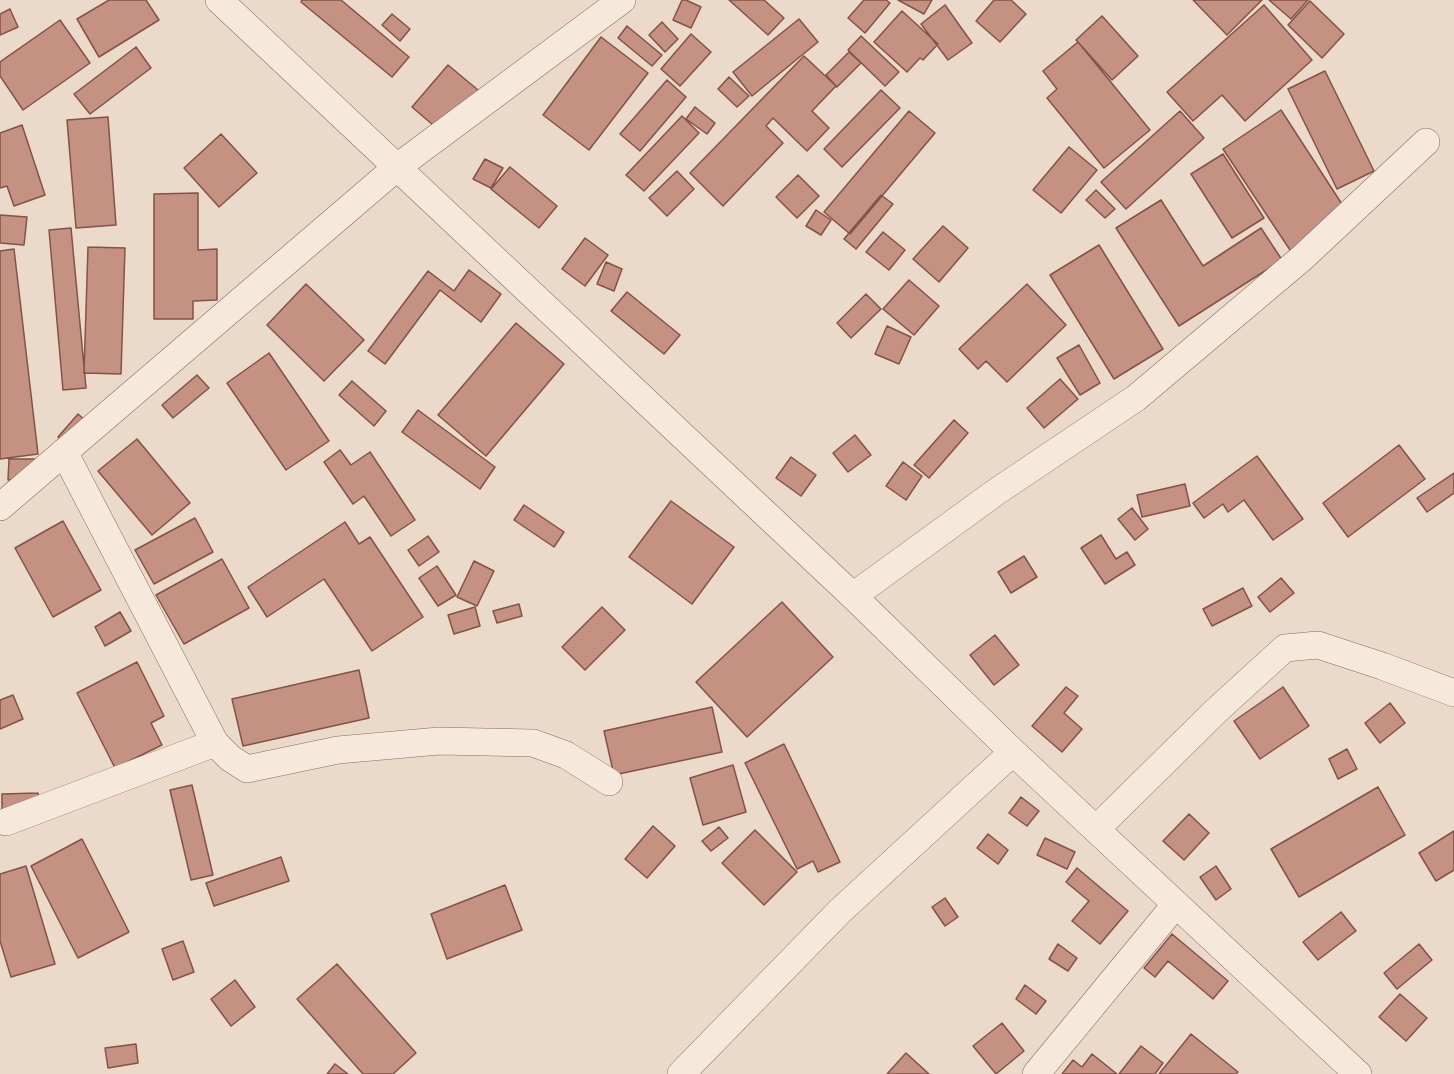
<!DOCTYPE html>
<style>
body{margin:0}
canvas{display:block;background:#ebdac9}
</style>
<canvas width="1454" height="1074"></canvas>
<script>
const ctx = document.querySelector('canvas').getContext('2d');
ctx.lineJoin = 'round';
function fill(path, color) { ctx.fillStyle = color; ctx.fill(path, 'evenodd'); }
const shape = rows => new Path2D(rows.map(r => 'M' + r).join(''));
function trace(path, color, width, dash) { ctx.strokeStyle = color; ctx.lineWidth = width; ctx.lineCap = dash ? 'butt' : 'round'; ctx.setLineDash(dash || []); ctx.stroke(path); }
const building = shape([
 [109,0,146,0,159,20,99,57,77,19,109,0],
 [302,0,341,0,409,57,392,77,301,2,302,0],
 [682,0,686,0,701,7,691,28,673,20,682,0],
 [729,0,764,0,784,18,768,35,729,0],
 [864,0,886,0,890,3,865,33,848,18,864,0],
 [898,0,932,0,924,14,898,0],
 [994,0,1011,0,1026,14,1000,42,976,21,994,0],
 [1193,0,1262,0,1227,35,1193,0],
 [1269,0,1308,0,1291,19,1269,0],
 [1310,1,1344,34,1322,58,1288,25,1310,1],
 [945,5,972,43,948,60,921,24,945,5],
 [1264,5,1312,60,1245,121,1222,95,1193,121,1167,92,1264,5],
 [10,9,18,27,0,35,0,14,10,9],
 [902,11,938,44,923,60,920,58,907,72,874,42,902,11],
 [392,14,410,29,400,41,382,25,392,14],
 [1102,16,1138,56,1112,80,1076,40,1102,16],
 [799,19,818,42,752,96,733,72,799,19],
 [60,20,90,63,23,110,0,76,0,62,60,20],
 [662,22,678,39,665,52,649,35,662,22],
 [627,26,662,55,652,66,618,38,627,26],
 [691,34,711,52,680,86,661,69,691,34],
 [861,36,899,72,885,86,848,50,861,36],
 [601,37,648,73,589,150,543,115,601,37],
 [1078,42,1150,130,1104,168,1047,98,1057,89,1043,71,1078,42],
 [136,47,151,68,90,114,74,94,136,47],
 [849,52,861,63,837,87,826,75,849,52],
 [804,56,836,86,812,111,829,128,807,151,773,118,766,126,783,143,723,206,690,173,804,56],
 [448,65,484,95,448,138,412,107,448,65],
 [1325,71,1374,171,1337,189,1288,89,1325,71],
 [729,77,749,96,737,107,718,89,729,77],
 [667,80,686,97,640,151,620,134,667,80],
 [881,90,900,108,842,167,824,149,881,90],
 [695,107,715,123,707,134,686,119,695,107],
 [1281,110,1349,215,1292,253,1223,149,1281,110],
 [909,111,935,133,850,234,824,212,909,111],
 [1180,111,1204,138,1126,209,1101,182,1180,111],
 [682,116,699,133,644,191,626,175,682,116],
 [108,117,116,225,76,228,67,120,108,117],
 [22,125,45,195,14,206,7,186,0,188,0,133,22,125],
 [221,134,257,173,219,207,184,168,221,134],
 [1069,147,1097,170,1061,213,1033,190,1069,147],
 [1223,154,1264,218,1232,238,1191,174,1223,154],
 [485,159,503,168,491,188,473,179,485,159],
 [510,167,557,206,539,228,491,189,510,167],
 [677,171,694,189,667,216,649,198,677,171],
 [798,175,819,196,797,218,776,197,798,175],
 [1096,190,1115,209,1105,218,1086,200,1096,190],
 [198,193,198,250,217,249,217,300,193,301,193,319,154,319,154,194,198,193],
 [881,195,893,204,856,249,844,239,881,195],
 [1161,200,1203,266,1261,228,1282,260,1179,326,1116,228,1161,200],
 [816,210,831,220,821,235,806,226,816,210],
 [0,215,27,217,24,245,0,243,0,215],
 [943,226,968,248,939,282,913,259,943,226],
 [71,228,86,388,63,390,49,230,71,228],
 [883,232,905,250,889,270,866,252,883,232],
 [585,238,608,255,585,286,562,269,585,238],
 [1099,245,1163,349,1114,379,1050,275,1099,245],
 [88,247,125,248,121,374,84,373,88,247],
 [14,249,38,454,0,459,0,251,14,249],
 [606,262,622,269,614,291,597,284,606,262],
 [469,270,501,294,481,322,440,290,385,364,368,351,428,271,454,291,469,270],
 [909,280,939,306,914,335,883,309,909,280],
 [306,284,364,340,324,381,267,325,306,284],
 [1027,284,1066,325,1007,382,986,361,978,369,959,349,1027,284],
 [627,292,680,335,664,354,611,311,627,292],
 [866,294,881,309,851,338,837,323,866,294],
 [516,323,564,364,486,456,438,415,516,323],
 [887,326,911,337,899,364,875,354,887,326],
 [1079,345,1100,383,1080,395,1057,358,1079,345],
 [269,353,329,441,286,470,227,383,269,353],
 [197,375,209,388,173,418,162,405,197,375],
 [1060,379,1078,399,1044,428,1027,408,1060,379],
 [352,381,386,411,374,426,339,395,352,381],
 [418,410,495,467,480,489,402,432,418,410],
 [78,414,95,429,75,452,58,437,78,414],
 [954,420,968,433,929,478,914,465,954,420],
 [855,435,871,455,848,472,833,453,855,435],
 [137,439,190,503,152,535,98,471,137,439],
 [1399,445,1425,479,1348,537,1323,503,1399,445],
 [340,450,351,465,370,452,415,520,391,536,364,496,353,504,324,462,340,450],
 [1257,456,1303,519,1273,540,1244,500,1228,512,1223,504,1204,518,1193,503,1257,456],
 [791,457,816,475,801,496,776,478,791,457],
 [9,459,36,459,35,480,8,480,9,459],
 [903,462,922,476,906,500,886,486,903,462],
 [1454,473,1454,493,1427,512,1417,498,1454,473],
 [1185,484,1190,506,1142,517,1137,495,1185,484],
 [671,501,734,547,692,604,629,557,671,501],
 [524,505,564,532,554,547,514,520,524,505],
 [1132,508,1148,529,1135,540,1118,519,1132,508],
 [195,518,213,552,154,584,135,550,195,518],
 [63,521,101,590,53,617,15,548,63,521],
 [345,522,359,544,370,537,423,617,372,651,324,579,267,617,248,587,345,522],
 [1101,535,1116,559,1127,552,1135,565,1105,584,1081,548,1101,535],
 [428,536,439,552,419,566,408,550,428,536],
 [1024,556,1037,577,1011,593,998,572,1024,556],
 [222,559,249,608,184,644,156,595,222,559],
 [474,561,494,571,477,606,457,597,474,561],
 [437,566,456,595,438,606,419,578,437,566],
 [1281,578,1294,593,1270,612,1258,597,1281,578],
 [1243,588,1252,606,1212,626,1203,609,1243,588],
 [782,602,833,657,747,737,696,682,782,602],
 [519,604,522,616,497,623,493,611,519,604],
 [475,607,480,626,454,634,448,615,475,607],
 [602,607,625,630,585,670,562,647,602,607],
 [120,612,131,631,105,646,95,627,120,612],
 [995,635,1019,665,994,685,970,655,995,635],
 [137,662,164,716,151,723,162,745,115,768,77,693,137,662],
 [359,670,369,718,243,746,232,699,359,670],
 [1066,687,1078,696,1064,713,1082,729,1062,752,1032,726,1066,687],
 [1283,687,1309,726,1260,759,1234,721,1283,687],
 [13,695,23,719,0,729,0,700,13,695],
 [1390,703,1405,723,1380,743,1365,723,1390,703],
 [712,707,722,752,614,775,604,731,712,707],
 [784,744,840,862,818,872,813,861,797,869,745,763,784,744],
 [1347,749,1357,769,1338,779,1329,759,1347,749],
 [733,765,746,812,703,825,690,778,733,765],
 [192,785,213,875,191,880,170,790,192,785],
 [1378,787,1405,835,1299,897,1271,849,1378,787],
 [38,793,39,821,2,821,2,794,38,793],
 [1021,797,1039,811,1027,826,1009,813,1021,797],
 [1189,814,1209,833,1184,860,1163,841,1189,814],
 [653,826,675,846,647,878,625,859,653,826],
 [719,827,728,838,711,851,702,841,719,827],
 [755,830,797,872,764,905,722,863,755,830],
 [1454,831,1454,870,1436,881,1419,853,1454,831],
 [988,834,1008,850,998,864,977,848,988,834],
 [1045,838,1075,852,1067,869,1037,855,1045,838],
 [82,839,129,932,78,958,31,866,82,839],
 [281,857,289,881,214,906,206,883,281,857],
 [26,866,55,964,11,977,0,941,0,874,26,866],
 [1216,866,1231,889,1216,900,1200,877,1216,866],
 [1077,868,1128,911,1100,944,1072,921,1089,901,1066,882,1077,868],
 [505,885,522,930,447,959,431,914,505,885],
 [945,898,958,917,945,926,932,907,945,898],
 [1341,912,1356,931,1318,960,1303,942,1341,912],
 [1172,934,1228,981,1213,999,1168,961,1155,977,1144,968,1172,934],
 [183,941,194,972,173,980,162,949,183,941],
 [1058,944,1077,958,1068,971,1049,959,1058,944],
 [1419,944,1432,960,1397,989,1384,973,1419,944],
 [337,964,416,1053,393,1074,363,1074,297,999,337,964],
 [235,980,255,1007,231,1026,211,999,235,980],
 [1025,985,1046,1001,1036,1014,1016,999,1025,985],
 [1400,994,1427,1018,1406,1041,1379,1017,1400,994],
 [1002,1023,1024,1051,996,1074,973,1046,1002,1023],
 [1191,1034,1238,1072,1236,1074,1159,1074,1191,1034],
 [136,1044,138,1063,108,1068,105,1048,136,1044],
 [1141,1046,1163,1063,1155,1074,1119,1074,1141,1046],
 [906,1053,929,1074,887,1074,906,1053],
 [1092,1054,1117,1074,1062,1074,1073,1060,1082,1067,1092,1054],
 [335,1064,348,1074,327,1074,335,1064]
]);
fill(building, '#c59183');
trace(building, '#835248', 1.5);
const street = shape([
 [219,0,853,596,1013,752,1358,1074],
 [64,452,215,743,230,758,247,769,338,750,439,741,533,743,566,755,609,782],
 [0,507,396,168,622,0],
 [853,596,996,492,1136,398,1302,258,1426,142],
 [6,822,215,743],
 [1096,829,1217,710,1285,648,1318,645,1382,666,1454,693],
 [681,1074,840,911,1013,752],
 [1036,1074,1176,904]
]);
trace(street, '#866c60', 28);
trace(street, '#f6e9dc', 27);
</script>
